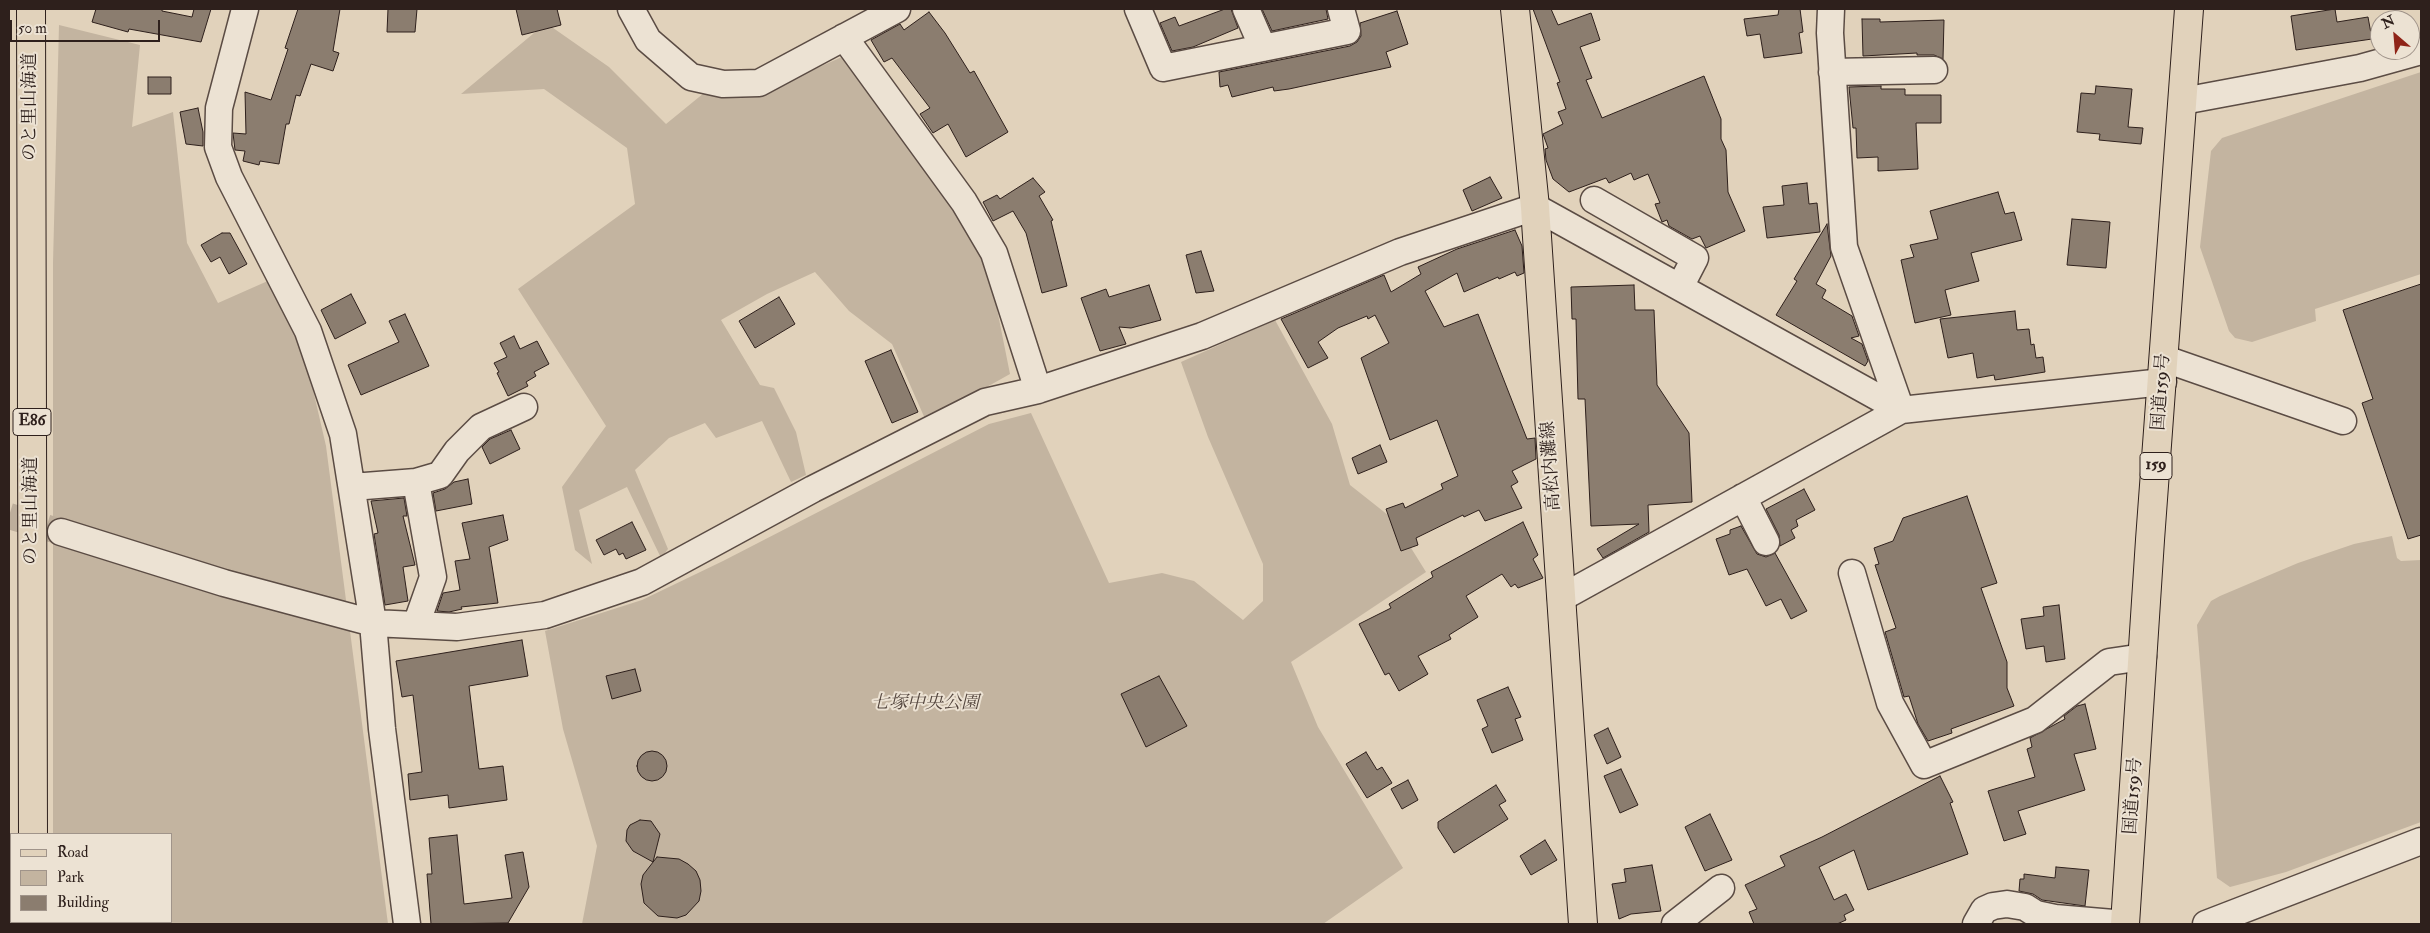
<!DOCTYPE html>
<meta charset="utf-8">
<style>
body{margin:0}
#map{position:relative;width:2430px;height:933px;overflow:hidden;background:#e1d2bb;font-family:"IM FELL Double Pica",serif}
canvas{display:block}
.frame{position:absolute;inset:0;border:10px solid #2e201c;pointer-events:none}
.legend{position:absolute;left:10px;top:833px;width:162px;height:90px;box-sizing:border-box;background:#ece2d3;border:1px solid #a0948a;margin:0;padding:6px 9px;list-style:none;font-size:15px;color:#2e201c}
.legend li{display:flex;align-items:center;gap:10px;height:25px}
.legend b{width:25px;border:1px solid #a0948a}
.north{position:absolute;left:2370px;top:10px;width:50px;height:50px;box-sizing:border-box;background:#ece2d3;border:1px solid #a0948a;border-radius:50%;rotate:333deg;font-size:14px;font-weight:700;line-height:20px;text-align:center;color:#2e201c}
.north::after{content:'';display:block;margin:auto;width:18px;height:22px;background:#8f2418;clip-path:polygon(50% 0,100% 100%,50% 72%,0 100%)}
.scale{position:absolute;left:10px;top:20px;width:150px;height:22px;box-sizing:border-box;border:2px solid #2e201c;border-top:0;padding-left:6px;font-size:15px;line-height:18px;white-space:nowrap;color:#2e201c;-webkit-text-stroke:4px #ece2d3;paint-order:stroke}
</style>
<div id="map">
<canvas width="2430" height="933"></canvas>
<div class="frame"></div>
<ul class="legend">
<li><b style="height:6px;background:#e1d2bb"></b>Road</li>
<li><b style="height:14px;background:#c3b4a0"></b>Park</li>
<li><b style="height:14px;background:#8b7d6f"></b>Building</li>
</ul>
<div class="north">N</div>
<div class="scale">50 m</div>
</div>
<script>
const ctx = document.querySelector('canvas').getContext('2d');
ctx.lineJoin = 'round';
function fill(path, color) { ctx.fillStyle = color; ctx.fill(path, 'evenodd'); }
const shape = rows => new Path2D(rows.map(r => 'M' + r).join(''));
function trace(path, color, width, dash) { ctx.strokeStyle = color; ctx.lineWidth = width; ctx.lineCap = dash ? 'butt' : 'round'; ctx.setLineDash(dash || []); ctx.stroke(path); }
function drawText(font, color, halo, rows, align = 'center') {
  ctx.font = font + ' "IM FELL Double Pica","Noto Serif JP",serif'; ctx.lineWidth = 4; ctx.setLineDash([]); ctx.textBaseline = 'middle'; ctx.strokeStyle = halo; ctx.fillStyle = color; for (const [text, x, y, turn = 0] of rows) {
    ctx.save(); ctx.translate(x, y); ctx.rotate((+turn || 0) * Math.PI / 180); ctx.textAlign = isNaN(turn) ? turn : align; if (halo) ctx.strokeText(text, 0, 0); ctx.fillText(text, 0, 0); ctx.restore();
  }
}
fill(shape([
 [546,23,609,67,666,124,704,93,777,86,844,56,985,249,1010,374,926,421,892,344,849,311,815,272,767,294,721,320,760,385,774,388,796,432,806,475,791,482,762,421,716,438,705,423,669,438,635,470,668,549,661,558,627,487,579,510,592,564,575,550,562,487,606,426,518,289,635,204,627,148,544,89,461,94],
 [59,25,140,45,132,127,173,112,187,243,218,303,270,280,305,355,326,446,388,924,53,924,53,922,171,922,171,834,53,834,53,263],
 [2421,72,2421,274,2315,309,2316,321,2252,342,2235,338,2229,331,2200,247,2211,151,2222,138],
 [1275,320,1332,424,1350,485,1393,519,1426,572,1291,662,1318,727,1403,868,1323,924,582,924,597,846,563,729,545,631,642,600,723,561,989,424,1031,413,1109,583,1162,573,1194,581,1243,620,1263,601,1263,564,1208,437,1181,362],
 [2392,536,2397,558,2401,561,2421,560,2421,822,2286,872,2230,887,2217,878,2197,625,2211,601,2220,596,2298,563,2354,544]
]), '#c3b4a0');
const building = shape([
 [96,9,162,9,162,11,192,17,194,9,211,9,201,42,129,29,128,32,92,22,96,9],
 [298,9,340,9,333,51,339,53,333,71,311,64,300,96,296,95,289,124,286,124,279,164,260,161,259,165,243,161,245,151,235,150,233,133,246,134,245,92,271,100,288,49,285,48,298,9],
 [388,9,417,9,415,32,387,32,388,9],
 [516,9,557,9,561,25,522,35,516,9],
 [1225,9,1231,9,1238,28,1193,47,1172,51,1160,23,1175,17,1179,26,1225,9],
 [1262,9,1326,9,1328,19,1272,31,1262,9],
 [1533,9,1551,9,1558,25,1591,13,1600,40,1580,47,1592,78,1586,80,1602,118,1704,76,1721,119,1721,139,1726,150,1728,192,1745,231,1706,248,1700,236,1692,239,1669,226,1667,220,1662,222,1655,204,1660,203,1648,174,1634,180,1631,173,1609,183,1606,178,1569,192,1553,179,1546,160,1545,149,1548,148,1543,134,1563,124,1558,112,1566,109,1557,83,1560,82,1533,9],
 [1779,9,1800,9,1803,32,1799,33,1802,53,1764,58,1760,34,1747,36,1744,19,1778,15,1779,9],
 [2335,9,2337,22,2368,17,2372,39,2296,50,2291,16,2335,9],
 [1397,11,1408,44,1386,52,1391,67,1289,89,1274,91,1273,87,1232,97,1228,85,1220,87,1219,72,1350,46,1357,42,1361,36,1360,23,1397,11],
 [929,12,945,33,970,73,974,71,1008,132,966,157,948,124,933,133,920,114,930,108,892,58,884,62,871,40,900,24,904,30,929,12],
 [1862,19,1880,19,1880,22,1944,20,1943,59,1934,55,1917,55,1917,53,1863,56,1862,19],
 [148,77,171,77,171,94,148,94,148,77],
 [1881,86,1881,89,1905,89,1905,95,1941,95,1941,123,1916,123,1918,169,1878,171,1878,157,1857,158,1856,128,1853,128,1849,87,1881,86],
 [2096,86,2132,89,2128,127,2143,128,2141,144,2099,140,2100,134,2077,132,2081,93,2095,94,2096,86],
 [198,108,203,132,203,146,186,144,180,112,198,108],
 [1490,177,1502,198,1472,211,1463,190,1490,177],
 [1033,178,1045,192,1039,196,1053,220,1051,221,1067,286,1042,293,1026,233,1013,211,993,221,983,202,997,195,1000,199,1033,178],
 [1807,183,1809,204,1817,203,1820,232,1767,238,1763,207,1784,205,1782,186,1807,183],
 [1998,192,2005,214,2014,212,2022,240,1971,253,1979,281,1945,290,1951,315,1915,323,1901,260,1914,257,1910,245,1938,239,1930,211,1998,192],
 [2072,219,2110,222,2106,268,2067,265,2072,219],
 [1827,224,1831,256,1816,284,1826,290,1822,298,1852,316,1859,336,1851,338,1862,344,1868,361,1865,366,1776,315,1797,281,1794,279,1827,224],
 [1515,230,1522,246,1524,273,1517,276,1515,272,1499,279,1498,277,1464,292,1457,273,1425,291,1444,327,1478,314,1527,439,1535,438,1536,459,1512,471,1518,482,1511,486,1522,508,1485,521,1479,510,1464,517,1463,515,1416,538,1418,545,1401,551,1386,509,1403,503,1405,508,1443,489,1441,484,1458,476,1437,420,1390,440,1361,358,1389,343,1375,315,1368,319,1367,316,1338,328,1318,342,1328,358,1308,368,1281,319,1384,275,1391,292,1421,274,1418,267,1457,249,1515,230],
 [222,233,230,233,247,264,229,274,220,257,211,262,201,245,222,233],
 [1201,251,1214,291,1196,293,1186,255,1201,251],
 [2421,284,2421,535,2408,539,2362,403,2373,399,2343,310,2421,284],
 [1149,285,1161,320,1131,328,1119,327,1126,344,1100,351,1081,298,1106,289,1109,297,1149,285],
 [1634,285,1635,310,1654,310,1657,385,1689,433,1692,502,1648,505,1649,532,1603,558,1597,549,1639,524,1591,526,1585,399,1578,399,1576,319,1572,319,1571,287,1634,285],
 [351,294,366,323,335,339,321,310,351,294],
 [779,297,795,324,755,348,739,321,779,297],
 [2015,311,2017,330,2029,329,2031,345,2034,344,2036,358,2043,357,2045,372,1995,380,1994,375,1977,378,1973,353,1948,358,1940,319,2015,311],
 [405,314,429,366,361,395,348,365,399,342,389,321,405,314],
 [514,336,520,349,537,341,549,364,534,372,536,376,526,382,528,386,508,396,497,373,499,372,494,363,507,357,500,343,514,336],
 [891,350,918,412,892,423,865,361,891,350],
 [511,430,520,449,490,464,482,447,490,439,511,430],
 [1380,445,1387,462,1358,474,1352,458,1380,445],
 [468,479,472,504,436,511,433,493,445,489,454,482,468,479],
 [1804,489,1815,510,1796,520,1798,526,1791,530,1795,538,1780,546,1779,535,1766,509,1804,489],
 [1967,496,1997,583,1981,588,2007,662,2007,688,2014,706,1951,729,1952,733,1928,741,1918,724,1909,696,1904,697,1885,632,1896,628,1875,565,1879,564,1874,548,1893,541,1903,518,1967,496],
 [404,498,407,516,403,516,415,565,403,567,408,601,385,605,374,534,378,533,371,501,404,498],
 [503,515,508,540,489,547,498,603,461,607,462,609,449,612,437,611,443,593,460,590,455,561,470,559,462,523,503,515],
 [632,522,646,550,626,559,623,553,619,555,616,549,604,555,596,540,632,522],
 [1523,522,1538,555,1533,559,1543,578,1518,588,1515,584,1511,587,1502,574,1466,596,1478,617,1449,635,1451,639,1418,656,1428,674,1399,691,1389,673,1385,675,1359,624,1391,608,1389,604,1433,577,1431,572,1523,522],
 [1741,526,1757,554,1766,557,1775,553,1807,611,1791,619,1781,599,1766,606,1747,569,1729,575,1716,539,1730,534,1730,530,1741,526],
 [2059,605,2065,659,2046,662,2044,646,2026,649,2021,619,2044,616,2043,607,2059,605],
 [522,640,528,676,469,686,479,769,503,766,507,800,449,808,448,795,410,800,408,774,422,772,413,695,402,697,396,661,522,640],
 [635,669,641,691,612,699,606,676,635,669],
 [1159,676,1187,726,1146,747,1121,694,1159,676],
 [1508,687,1521,717,1515,719,1523,740,1492,753,1482,729,1488,726,1477,700,1508,687],
 [2085,704,2096,749,2074,754,2085,790,2018,811,2026,834,2004,841,1988,791,2035,777,2027,749,2032,747,2030,738,2065,719,2064,716,2077,706,2085,704],
 [1608,728,1621,757,1607,764,1594,735,1608,728],
 '637 766a15 15 0 1 1 30 0a15 15 0 1 1-30 0Z',
 [1366,752,1377,770,1382,767,1392,783,1367,798,1346,764,1366,752],
 [1621,769,1638,805,1620,813,1604,776,1621,769],
 [1940,776,1953,802,1950,803,1968,854,1868,890,1854,850,1819,867,1834,900,1846,894,1854,910,1844,915,1846,920,1837,924,1754,924,1749,912,1757,909,1745,885,1785,866,1780,856,1822,837,1940,776],
 [1408,780,1418,800,1402,809,1391,789,1408,780],
 [1496,785,1506,801,1499,805,1508,819,1454,853,1438,828,1438,822,1496,785],
 [1710,814,1732,860,1705,871,1685,827,1710,814],
 [640,820,651,821,660,834,653,862,633,851,626,841,627,830,630,825,640,820],
 [457,835,464,904,512,898,505,855,523,852,529,887,508,923,431,924,427,874,432,874,429,838,457,835],
 [1545,840,1557,860,1531,875,1520,856,1545,840],
 [657,857,679,859,688,864,696,871,700,880,701,891,699,901,686,915,677,918,658,916,644,903,641,884,643,875,657,857],
 [1652,865,1661,911,1631,914,1619,919,1612,884,1626,882,1624,869,1652,865],
 [2056,867,2089,870,2085,906,2042,900,2033,894,2019,891,2020,879,2024,879,2024,874,2055,878,2056,867]
]);
fill(building, '#8b7d6f');
trace(building, '#2e201c', 1);
trace(shape([
 [9,516,61,532]
]), '#bdae9b', 26, [26, 13]);
const minor = shape([
 [245,9,219,108,218,147,229,177,308,331,343,434,373,623,382,729,407,924],
 [631,9,648,40,691,77,723,84,759,83,897,9],
 [1138,9,1163,68,1347,31,1341,9],
 [1246,9,1263,48],
 [844,37,964,202,994,253,1038,390],
 [1832,72,1934,70],
 [2183,101,2360,68,2421,51],
 [1594,200,1695,258,1680,287],
 [2165,359,2343,421],
 [416,482,440,475,457,451,481,427,524,407],
 [352,487,416,482,433,577,416,625],
 [1743,497,1766,542],
 [61,532,224,583,373,623,457,627,545,615,642,582,813,489,985,402,1038,390,1202,336,1400,252,1535,207,1901,410,2163,382],
 [1852,573,1890,703,1924,765,2035,720,2109,662,2143,657],
 [1561,598,1901,410,1844,247,1830,33,1831,9],
 [1675,924,1721,888],
 [1976,924,1984,910,1993,906,2007,904,2025,907,2036,914,2055,918,2125,924],
 [2206,924,2421,841]
]);
const major = shape([
 [1515,9,1535,207,1583,924]
]);
const highway = shape([
 [31,9,33,834],
 [33,922,33,924],
 [2125,924,2150,540,2189,9]
]);
trace(minor, '#5b4c44', 29);
trace(major, '#2e201c', 30);
trace(highway, '#2e201c', 30);
trace(minor, '#ece2d3', 26);
trace(major, '#e1d2bb', 28);
trace(highway, '#e1d2bb', 28);
for (const [x, y, w] of [
 [32,422,38],
 [2156,466,32]
]) { const box = new Path2D(); box.roundRect(x - w / 2, y - 13.5, w, 27, 4); ctx.fillStyle = '#ece2d3'; ctx.fill(box); trace(box, '#2e201c', 1); }
drawText('bold 16px', '#2e201c', null, [
 ["E86",32,422],
 ["159",2156,466]
]);
drawText('18px', '#2e201c', '#ece2d3', [
 ["のと里山海道",31,107,-90],
 ["国道159号",2162,392,-86],
 ["高松内灘線",1552,466,-94],
 ["のと里山海道",32,511,-90],
 ["国道159号",2134,796,-86]
]);
drawText('italic 18px', '#53453d', '#ece2d3', [
 ["七塚中央公園",925,704]
]);
</script>
